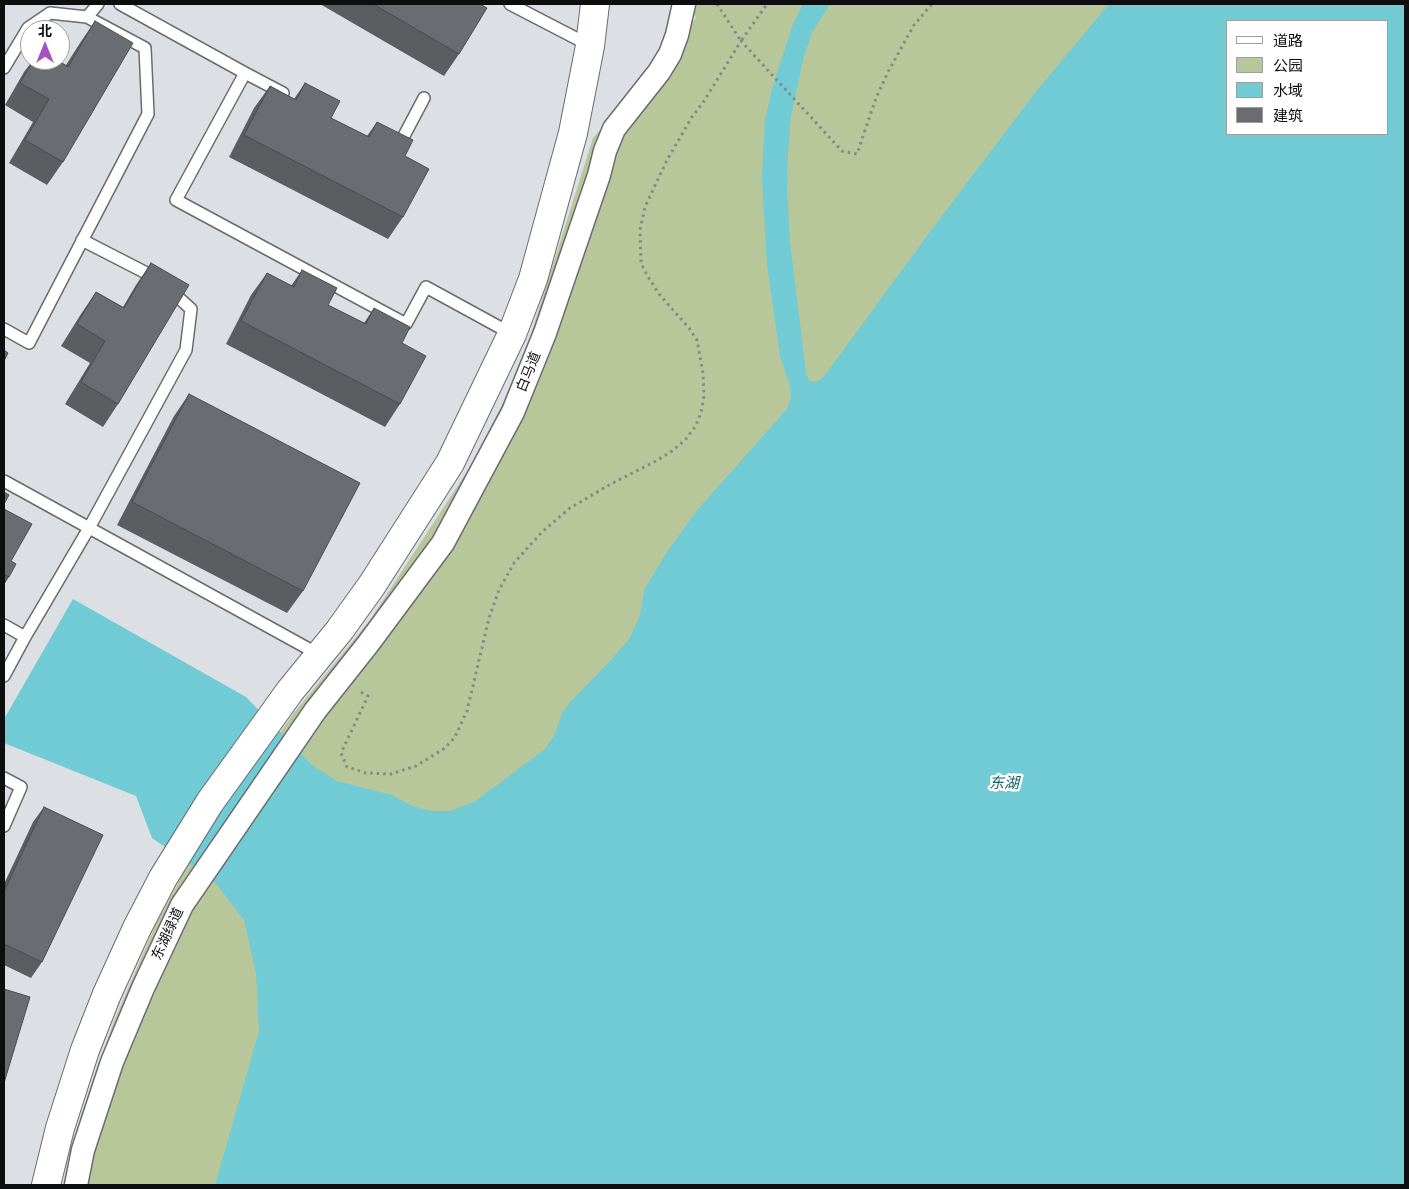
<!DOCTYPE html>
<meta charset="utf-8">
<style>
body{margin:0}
#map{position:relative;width:1409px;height:1189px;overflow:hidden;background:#dce0e5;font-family:"PT Serif","Noto Sans SC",serif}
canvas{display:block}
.frame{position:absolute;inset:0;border:5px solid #0d0e10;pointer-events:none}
.legend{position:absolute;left:1226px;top:20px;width:162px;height:115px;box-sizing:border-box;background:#fff;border:1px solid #9e9f9f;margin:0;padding:6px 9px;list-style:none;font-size:15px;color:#0d0e10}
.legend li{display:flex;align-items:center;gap:10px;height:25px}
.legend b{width:25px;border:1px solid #9e9f9f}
.north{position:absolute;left:20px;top:20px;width:50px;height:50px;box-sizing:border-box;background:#fff;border:1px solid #9e9f9f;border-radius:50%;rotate:0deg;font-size:14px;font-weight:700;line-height:20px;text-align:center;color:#0d0e10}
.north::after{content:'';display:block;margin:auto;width:18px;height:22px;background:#a654c3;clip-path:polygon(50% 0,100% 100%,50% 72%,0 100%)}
</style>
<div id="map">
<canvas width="1409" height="1189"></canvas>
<div class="frame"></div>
<ul class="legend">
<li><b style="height:6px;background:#fff"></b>道路</li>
<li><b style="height:14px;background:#b7c79a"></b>公园</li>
<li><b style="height:14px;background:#71cbd4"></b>水域</li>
<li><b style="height:14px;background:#696d71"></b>建筑</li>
</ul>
<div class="north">北</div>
</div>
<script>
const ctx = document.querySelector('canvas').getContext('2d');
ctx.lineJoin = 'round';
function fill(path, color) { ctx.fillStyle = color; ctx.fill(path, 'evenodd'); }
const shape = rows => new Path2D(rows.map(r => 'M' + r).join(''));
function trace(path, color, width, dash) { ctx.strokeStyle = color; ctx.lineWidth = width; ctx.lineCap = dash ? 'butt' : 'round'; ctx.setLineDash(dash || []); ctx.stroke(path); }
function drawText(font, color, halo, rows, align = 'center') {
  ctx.font = font + ' "PT Serif","Noto Sans SC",serif'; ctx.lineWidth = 5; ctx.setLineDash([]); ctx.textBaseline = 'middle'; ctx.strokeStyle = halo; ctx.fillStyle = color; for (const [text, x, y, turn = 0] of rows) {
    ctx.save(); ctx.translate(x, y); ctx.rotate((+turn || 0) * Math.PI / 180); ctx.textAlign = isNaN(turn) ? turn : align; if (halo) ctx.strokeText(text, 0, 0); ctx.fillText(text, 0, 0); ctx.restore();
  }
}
fill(shape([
 [689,4,1405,4,1405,1185,64,1185,81,1116,114,1021,155,926,183,874,293,714,370,620,470,467,501,407,530,337,593,138,696,18],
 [1228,21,1388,21,1388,134,1228,134]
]), '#b7c79a');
fill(shape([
 [803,4,830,4,812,33,804,56,791,116,788,153,787,188,790,243,806,372,809,381,814,382,820,380,825,375,938,221,1038,89,1109,4,1405,4,1405,1185,215,1185,259,1031,256,973,244,920,214,881,152,838,136,796,4,743,4,719,73,599,246,697,311,764,323,772,337,781,392,795,412,806,431,811,450,811,474,802,545,749,555,734,562,713,570,702,611,660,629,639,639,618,645,588,667,552,698,509,787,409,791,397,790,386,780,356,767,265,762,179,763,154,765,120,773,85,793,24],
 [1228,21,1388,21,1388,134,1228,134]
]), '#71cbd4');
const service = shape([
 [120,4,245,73,176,200,406,324,426,287,512,334],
 [510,4,589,45],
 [4,68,28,28,50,13,87,17,98,4],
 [245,73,283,93],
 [397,149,424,98],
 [82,240,158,279],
 [4,329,29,343,148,114,145,48,87,17],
 [4,481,318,654],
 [4,625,25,637],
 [4,676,25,637,89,528,186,350,191,309,170,290],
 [4,778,21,787,4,826]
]);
const minor = shape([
 [76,1185,83,1150,112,1062,143,988,182,905,315,711,368,644,443,543,513,412,545,333,599,175,605,151,614,129,659,72,670,54,677,35,684,4]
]);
const tertiary = shape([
 [46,1185,60,1128,85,1050,107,994,137,928,163,878,210,802,262,730,290,691,339,631,372,585,450,463,512,334,533,279,573,133,590,46,595,4]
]);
trace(service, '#686c70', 14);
trace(minor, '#686c70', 25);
trace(tertiary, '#686c70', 30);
trace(shape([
 [717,4,741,41,767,4],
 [361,692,368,696,341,753,347,767,366,773,391,774,416,766,445,748,455,737,467,711,489,618,499,590,514,563,542,532,570,508,611,484,656,461,672,451,685,440,695,427,701,413,704,396,703,373,697,340,689,328,659,294,647,275,641,263,640,230,645,207,667,160,692,117,704,101,741,41,842,151,857,154,876,98,889,70,914,25,932,4]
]), '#86888c', 3, [2.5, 4]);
trace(service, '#fff', 11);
trace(minor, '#fff', 22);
trace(tertiary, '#fff', 28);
fill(shape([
 [320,4,480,4,459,54,444,76],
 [95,21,63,162,47,185,9,163,33,122,5,105,24,72,33,60,57,60,66,65,80,43],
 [305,83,331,118,367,136,377,122,405,156,403,217,388,239,229,157,254,108,270,86,294,99],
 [151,263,118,404,103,427,65,404,90,363,61,346,81,314,96,292,123,307,136,285],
 [302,270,328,305,364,323,374,308,402,343,400,404,385,427,226,344,251,295,267,273,291,286],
 [189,394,303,591,287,613,117,525,174,416],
 [4,509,11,561,9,577,4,585],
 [44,807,42,962,31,978,4,965,4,884,33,822]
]), '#5a5e61');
const building = shape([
 [373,4,480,4,487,8,459,54,373,4],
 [95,21,133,43,63,162,25,140,49,99,20,83,34,60,57,60,68,67,95,21],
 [305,83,340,101,331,118,369,137,377,122,413,140,405,156,429,169,403,217,244,135,270,86,296,100,305,83],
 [151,263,189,285,118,404,81,382,105,341,77,324,96,292,124,308,151,263],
 [302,270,337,288,328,305,366,324,374,308,410,327,402,343,426,356,400,404,241,321,267,273,294,287,302,270],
 [4,350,8,353,4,361,4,350],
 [189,394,360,483,303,591,132,502,189,394],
 [4,492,9,495,4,504,4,492],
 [4,509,32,524,11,561,16,564,9,577,4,574,4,509],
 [44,807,103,835,42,962,4,944,4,891,44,807],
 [4,989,30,997,4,1083,4,989]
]);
fill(building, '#696d71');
trace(building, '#4a4c4f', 1);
drawText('14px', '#0d0e10', '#fff', [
 ["白马道",529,372,-68],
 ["东湖绿道",168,934,-65]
]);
drawText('italic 15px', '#176269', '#fff', [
 ["东湖",1004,784]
]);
</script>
